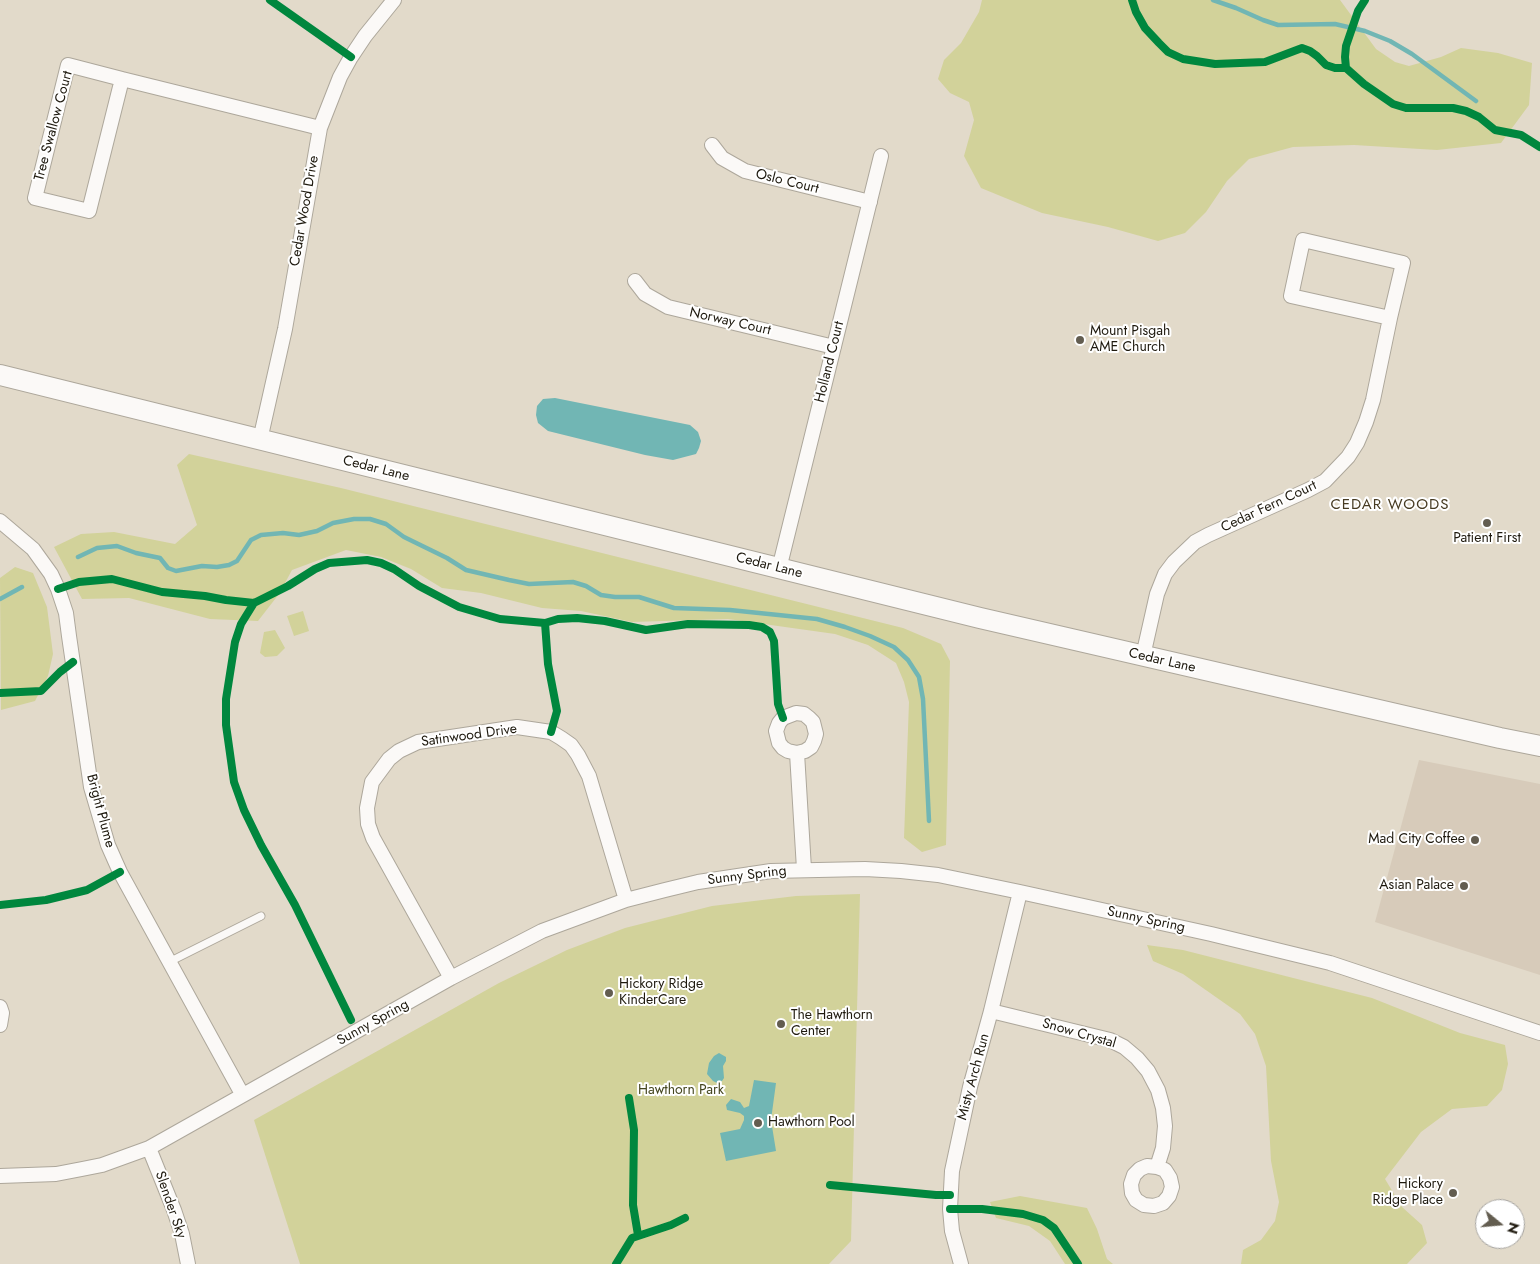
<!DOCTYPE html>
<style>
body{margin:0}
#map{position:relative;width:1540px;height:1264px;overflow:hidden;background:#e2daca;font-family:Jost,sans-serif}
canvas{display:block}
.north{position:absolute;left:1475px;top:1199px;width:50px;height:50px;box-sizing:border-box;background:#fff;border:1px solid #a5a39f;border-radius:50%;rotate:107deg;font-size:14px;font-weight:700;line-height:20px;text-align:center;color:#1e190e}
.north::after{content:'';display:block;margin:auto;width:18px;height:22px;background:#635d50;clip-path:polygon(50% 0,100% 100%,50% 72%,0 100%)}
</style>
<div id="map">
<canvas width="1540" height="1264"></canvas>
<div class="north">N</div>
</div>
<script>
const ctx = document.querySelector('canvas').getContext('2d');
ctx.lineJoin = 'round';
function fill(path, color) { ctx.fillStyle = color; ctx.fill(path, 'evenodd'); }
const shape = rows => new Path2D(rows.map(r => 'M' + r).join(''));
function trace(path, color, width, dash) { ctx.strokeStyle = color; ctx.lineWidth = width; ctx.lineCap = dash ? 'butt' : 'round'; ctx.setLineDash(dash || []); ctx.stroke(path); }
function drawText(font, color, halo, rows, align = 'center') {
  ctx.font = font + ' Jost,sans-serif'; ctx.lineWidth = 4; ctx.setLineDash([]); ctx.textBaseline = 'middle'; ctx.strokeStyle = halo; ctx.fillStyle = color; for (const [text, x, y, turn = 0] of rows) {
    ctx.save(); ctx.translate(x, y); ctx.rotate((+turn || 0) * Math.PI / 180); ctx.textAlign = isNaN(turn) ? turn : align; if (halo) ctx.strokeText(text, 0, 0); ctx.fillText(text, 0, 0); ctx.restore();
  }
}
fill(shape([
 [1419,760,1540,784,1540,975,1375,922]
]), '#d7cbba');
fill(shape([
 [982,0,1340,0,1376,49,1395,62,1409,66,1441,57,1461,48,1498,53,1532,63,1529,105,1501,143,1437,150,1354,145,1293,147,1249,159,1227,181,1206,212,1185,233,1158,241,1108,227,1042,213,981,188,964,156,974,120,969,102,950,93,938,79,944,60,961,43,979,12],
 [189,454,341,488,903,628,941,644,950,661,946,845,922,852,904,838,909,702,904,682,896,663,868,645,835,634,728,619,632,622,581,611,542,608,481,593,442,588,411,569,381,557,346,550,292,570,279,594,258,621,210,619,129,598,82,599,54,547,81,534,114,532,175,544,197,525,177,465],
 [15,567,33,573,47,607,53,654,48,676,35,701,1,710,0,578],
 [303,611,309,631,294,636,287,616],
 [275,630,285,648,277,656,265,657,260,653,264,632],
 [860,894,851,1241,829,1264,300,1264,254,1120,499,983,567,950,625,928,712,906,796,896],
 [1147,945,1183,950,1372,998,1460,1033,1505,1045,1508,1064,1502,1090,1487,1106,1452,1109,1421,1132,1385,1179,1402,1207,1422,1225,1427,1243,1407,1264,1241,1264,1243,1250,1261,1240,1275,1221,1279,1202,1271,1161,1266,1066,1255,1034,1240,1014,1183,974,1153,961],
 [1020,1196,1087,1208,1097,1229,1107,1259,1113,1264,1065,1264,1050,1241,1029,1226,996,1218,990,1202]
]), '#d2d29a');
fill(shape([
 [555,398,690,425,698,432,701,441,699,448,696,454,673,460,645,455,548,431,538,423,536,415,537,406,543,399],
 [719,1053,726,1057,726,1061,723,1066,724,1078,722,1081,717,1083,713,1081,707,1074,709,1063,714,1056],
 [754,1080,776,1083,771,1120,776,1151,726,1161,720,1133,740,1129,744,1120,744,1116,740,1113,727,1110,726,1105,731,1099,740,1102,744,1108,749,1106]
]), '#71b6b4');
trace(shape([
 [1213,0,1236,8,1263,20,1278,25,1335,24,1365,31,1390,41,1412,54,1476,101],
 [78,557,97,548,117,546,136,553,160,558,168,568,176,571,202,566,217,567,229,565,237,561,251,540,261,535,283,533,299,535,317,531,333,523,354,519,370,519,386,524,404,537,447,558,466,570,509,580,529,584,573,582,586,586,601,595,615,597,639,597,674,608,730,610,817,619,845,627,870,636,894,647,908,660,919,677,923,699,929,821],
 [0,599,22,587]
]), '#71b6b4', 4.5);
const service = shape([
 [169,962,261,916]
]);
const minor = shape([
 [122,79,68,65,35,198,89,211,122,79,320,128],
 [712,145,722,158,745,171,870,202],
 [635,281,645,294,668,307,834,347],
 [260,440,285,329,320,128,340,77,351,57,365,36,394,0],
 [0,521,33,549,51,574,58,589,66,613,69,636,91,787,108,845,120,872,242,1094],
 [779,569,881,156],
 [1143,656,1157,594,1165,574,1174,562,1195,542,1208,535,1308,490,1325,481,1348,457,1357,443,1366,422,1373,400,1390,318,1291,296,1303,240,1403,263,1390,318],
 [797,753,805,751,811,747,814,741,816,734,813,722,809,718,804,714,796,713,783,718,779,723,776,731,779,743,783,748,788,751,797,753,804,869],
 [451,978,373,838,368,824,367,808,372,782,389,759,399,751,418,742,517,727,551,732,561,738,571,745,578,755,589,776,626,900],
 [0,1007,2,1013,0,1025],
 [991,1011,1110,1040,1124,1047,1137,1058,1148,1071,1158,1090,1163,1108,1165,1126,1163,1148,1157,1167,1165,1170,1170,1178,1172,1187,1169,1196,1163,1203,1154,1206,1144,1205,1136,1200,1132,1193,1131,1184,1134,1175,1140,1169,1147,1166,1157,1167],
 [149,1148,174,1210,182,1234,188,1264],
 [0,1176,56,1174,82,1169,102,1165,149,1148,451,978,542,931,626,900,665,890,698,882,771,871,865,869,901,871,938,875,1020,892,1211,934,1330,963,1540,1033],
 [961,1264,952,1231,950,1209,952,1171,970,1087,991,1011,1020,892]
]);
const secondary = shape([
 [0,375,980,618,1500,738,1540,746]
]);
trace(service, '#ada79b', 9);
trace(minor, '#ada79b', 16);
trace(secondary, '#ada79b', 22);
trace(service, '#fbf9f7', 7);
trace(minor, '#fbf9f7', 14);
trace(secondary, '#fbf9f7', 20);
trace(shape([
 [270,0,351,57],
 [1132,0,1136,12,1145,28,1159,43,1168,52,1183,59,1215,64,1265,62,1302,48,1310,51,1317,56,1326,65,1335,68,1346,68],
 [1365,0,1358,11,1346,46,1345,57,1346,68,1364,84,1393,104,1406,108,1453,108,1466,111,1479,117,1495,130,1521,135,1540,147],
 [58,589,79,582,112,579,162,592,205,596,226,600,254,603,288,586,315,569,329,563,367,560,381,563,394,569,419,586,459,607,500,619,545,623,558,619,577,618,605,621,646,630,688,624,749,625,762,627,770,632,774,641,778,704,783,718],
 [254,603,241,624,235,642,226,699,226,725,234,782,244,810,261,845,295,905,351,1020],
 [545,623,548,664,557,711,551,732],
 [0,693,41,691,60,672,73,662],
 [0,905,46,900,87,890,120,872],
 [629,1098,634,1130,633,1205,638,1235],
 [830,1185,936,1195,950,1195],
 [950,1209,982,1209,1023,1214,1043,1220,1054,1228,1078,1264],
 [616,1264,632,1238,671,1225,685,1218]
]), '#00873e', 8);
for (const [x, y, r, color] of [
 [1080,340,5,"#635d50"],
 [1487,523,5,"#635d50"],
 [1475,840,5,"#635d50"],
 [1464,886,5,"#635d50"],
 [609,993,5,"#635d50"],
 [781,1024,5,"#635d50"],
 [758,1123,5,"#635d50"],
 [1453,1193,5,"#635d50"]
]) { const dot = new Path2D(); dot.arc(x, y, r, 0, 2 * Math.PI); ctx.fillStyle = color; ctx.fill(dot); trace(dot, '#fff', 2); }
drawText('14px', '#1e190e', '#fff', [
 ["Tree Swallow Court",54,126,-75],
 ["Oslo Court",787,182,14],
 ["Cedar Wood Drive",305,211,-80],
 ["Norway Court",730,322,13],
 ["Holland Court",830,362,-76],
 ["Cedar Lane",376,469,14],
 ["Cedar Fern Court",1269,507,-25],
 ["Cedar Lane",769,566,14],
 ["Cedar Lane",1162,661,13],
 ["Satinwood Drive",469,736,-8],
 ["Bright Plume",100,811,75],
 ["Sunny Spring",747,876,-7],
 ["Sunny Spring",1146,920,12],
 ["Sunny Spring",373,1023,-29],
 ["Snow Crystal",1079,1034,16],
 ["Misty Arch Run",974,1077,-75],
 ["Slender Sky",170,1205,71]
]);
drawText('14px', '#1e190e', '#fff', [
 ["Mount Pisgah",1090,332],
 ["AME Church",1090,348],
 ["Patient First",1487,539,"center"],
 ["Mad City Coffee",1465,840,"right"],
 ["Asian Palace",1454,886,"right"],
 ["Hickory Ridge",619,985],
 ["KinderCare",619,1001],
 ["The Hawthorn",791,1016],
 ["Center",791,1032],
 ["Hawthorn Pool",768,1123],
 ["Hickory",1443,1185,"right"],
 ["Ridge Place",1443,1201,"right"]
], 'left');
drawText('14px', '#44461f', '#fff', [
 ["Hawthorn Park",681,1091]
]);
ctx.letterSpacing = '1px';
drawText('15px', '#473b22', '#fff', [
 ["CEDAR WOODS",1390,505]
]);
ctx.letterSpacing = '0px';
</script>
